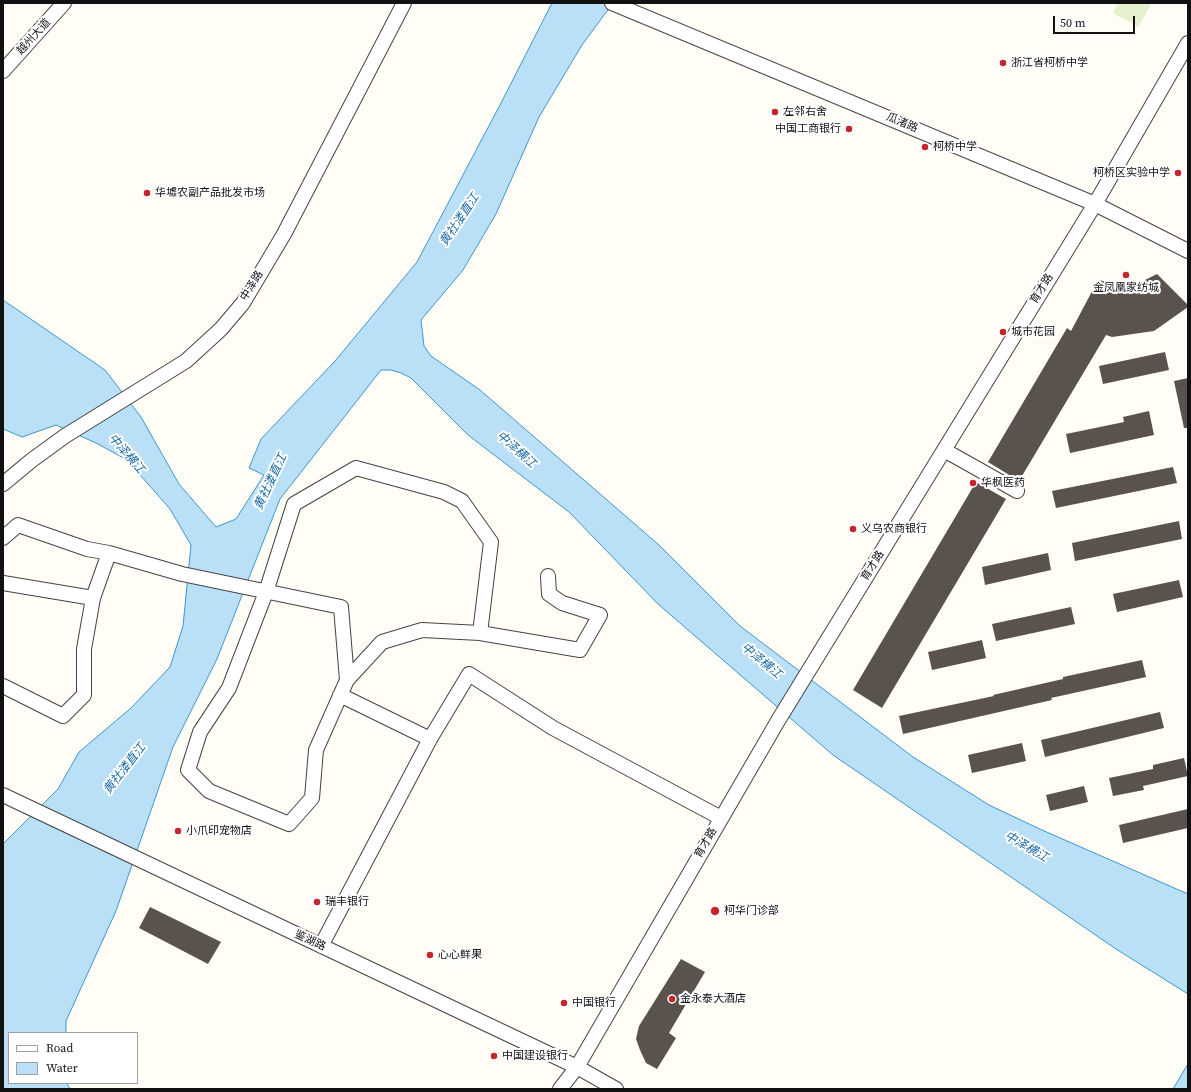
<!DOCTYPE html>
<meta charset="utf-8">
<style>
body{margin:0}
#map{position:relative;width:1191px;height:1092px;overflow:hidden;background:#fffdf5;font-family:"Source Serif 4",serif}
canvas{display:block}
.frame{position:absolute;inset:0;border:4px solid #111;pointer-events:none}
.legend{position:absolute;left:8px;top:1032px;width:130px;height:52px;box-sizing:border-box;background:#fff;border:1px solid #a0a0a0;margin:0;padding:5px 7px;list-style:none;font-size:12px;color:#111}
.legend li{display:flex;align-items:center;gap:8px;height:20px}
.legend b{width:20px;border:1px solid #a0a0a0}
.scale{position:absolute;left:1053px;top:16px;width:82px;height:18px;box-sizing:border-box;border:2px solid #111;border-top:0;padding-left:5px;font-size:12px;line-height:14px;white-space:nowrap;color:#111;-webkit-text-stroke:3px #fff;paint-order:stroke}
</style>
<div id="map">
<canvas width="1191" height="1092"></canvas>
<div class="frame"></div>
<ul class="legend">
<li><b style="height:5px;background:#fff"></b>Road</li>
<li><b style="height:11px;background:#b9e0f7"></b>Water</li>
</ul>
<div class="scale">50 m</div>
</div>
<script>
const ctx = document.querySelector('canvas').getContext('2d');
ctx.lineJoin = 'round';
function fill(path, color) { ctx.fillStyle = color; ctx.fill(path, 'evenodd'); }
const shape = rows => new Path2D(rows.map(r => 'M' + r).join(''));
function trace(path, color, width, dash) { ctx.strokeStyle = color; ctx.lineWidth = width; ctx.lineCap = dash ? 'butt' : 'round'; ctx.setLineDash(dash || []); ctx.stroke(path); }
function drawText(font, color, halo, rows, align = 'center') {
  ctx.font = font + ' "Source Serif 4","Noto Sans SC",serif'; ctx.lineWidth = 4; ctx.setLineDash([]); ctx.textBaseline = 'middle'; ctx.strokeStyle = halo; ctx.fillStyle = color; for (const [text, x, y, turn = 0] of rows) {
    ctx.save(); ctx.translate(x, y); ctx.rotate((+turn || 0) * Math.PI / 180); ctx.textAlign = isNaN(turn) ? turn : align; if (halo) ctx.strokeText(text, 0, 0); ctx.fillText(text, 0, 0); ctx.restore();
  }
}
fill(shape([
 [1118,3,1152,3,1138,27,1113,13]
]), '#e6f2cf');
const water = shape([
 [552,3,613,3,582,45,539,117,496,214,463,270,421,320,424,346,431,356,480,390,659,545,740,626,913,757,989,805,1042,830,1188,894,1188,994,1116,949,833,755,658,604,569,512,468,435,411,378,401,373,391,370,381,370,280,499,217,659,173,747,116,911,66,1021,66,1033,9,1033,9,1083,67,1083,70,1089,3,1089,3,844,58,789,79,752,131,708,170,667,183,626,191,545,170,509,127,460,96,443,56,425,22,437,3,429,3,300,105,370,141,417,179,484,216,527,236,519,264,475,249,468,261,439,335,361,417,262,501,103,552,3],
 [1188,1064,1188,1089,1173,1089,1188,1064]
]);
fill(water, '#b9e0f7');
trace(water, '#3f96cf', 1);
fill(shape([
 [1157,274,1188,305,1188,307,1154,331,1112,337,1106,335,1019,481,988,462,1067,328,1071,331,1098,280,1118,284,1141,282],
 [1165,352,1169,370,1103,384,1099,366],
 [1188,378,1188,428,1184,428,1174,381],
 [1149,411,1154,435,1070,453,1066,434,1124,422,1123,417],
 [1173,467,1177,483,1056,508,1052,491],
 [976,482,1006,499,882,708,853,690],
 [1179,521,1182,539,1075,561,1072,543],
 [1048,553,1051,570,985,585,982,567],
 [1179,580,1183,597,1117,612,1113,594],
 [1071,607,1075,624,996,641,992,624],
 [982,640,986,658,932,670,928,652],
 [1142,660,1146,677,1051,698,1052,700,903,734,899,716,994,696,993,695,1063,679,1063,677],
 [1160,712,1164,728,1045,757,1041,740],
 [1022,743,1026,761,972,773,968,755],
 [1184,758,1188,776,1143,786,1144,790,1113,796,1109,778,1153,769,1153,765],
 [1084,786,1088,802,1050,811,1046,795],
 [1188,809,1188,828,1123,843,1119,825],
 [150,907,221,942,208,964,139,928],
 [681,959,705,972,669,1033,676,1038,657,1069,646,1063,640,1050,636,1039,639,1026]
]), '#5a524d');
const minor = shape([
 [612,3,1095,204,1188,251],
 [3,71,64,3],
 [944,450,1017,491],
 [3,484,32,460,65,436,186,361,221,329,243,303,284,234,404,3],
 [3,538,18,525,87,549,109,553,182,574,341,607,347,680],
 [3,583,93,598],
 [480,633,491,542,462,501,444,492,356,468,294,504,266,592,229,688,200,732,188,770,209,791,289,824,312,798,316,750,347,680,382,642,422,630,480,633,580,650,600,615,562,603,549,594,548,576],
 [3,686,63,716,84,695,84,649,93,598,109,553],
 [340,695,430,739],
 [3,795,577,1067,616,1089],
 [321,946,430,739,469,674,553,728,721,818],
 [560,1089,577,1067,779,719,1095,204,1188,43]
]);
trace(minor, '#444', 16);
trace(minor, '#fff', 14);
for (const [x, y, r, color] of [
 [1003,63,4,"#c4262e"],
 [775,112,4,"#c4262e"],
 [849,129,4,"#c4262e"],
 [925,147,4,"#c4262e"],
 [1178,173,4,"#c4262e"],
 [147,193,4,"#c4262e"],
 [1126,275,4,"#c4262e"],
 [1003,332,4,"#c4262e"],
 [973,483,4,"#c4262e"],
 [853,529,4,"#c4262e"],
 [178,831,4,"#c4262e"],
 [317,902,4,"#c4262e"],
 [715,911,5,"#c4262e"],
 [430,955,4,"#c4262e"],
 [672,999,4,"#c4262e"],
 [564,1003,4,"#c4262e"],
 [494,1056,4,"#c4262e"]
]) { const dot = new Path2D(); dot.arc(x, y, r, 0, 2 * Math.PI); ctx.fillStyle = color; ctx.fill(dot); trace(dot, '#fff', 1.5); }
drawText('11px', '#111', '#fff', [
 ["越州大道",34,37,-48],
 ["瓜渚路",902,123,23],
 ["中泽路",252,286,-58],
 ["育才路",1042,289,-58],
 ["育才路",873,566,-58],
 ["育才路",706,843,-60],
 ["鉴湖路",310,941,25]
]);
drawText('11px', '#111', '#fff', [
 ["浙江省柯桥中学",1011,63],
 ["左邻右舍",783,112],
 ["中国工商银行",841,129,"right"],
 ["柯桥中学",933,147],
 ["柯桥区实验中学",1170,173,"right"],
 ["华墟农副产品批发市场",155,193],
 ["金凤凰家纺城",1126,288,"center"],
 ["城市花园",1011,332],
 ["华枫医药",981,483],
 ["义乌农商银行",861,529],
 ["小爪印宠物店",186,831],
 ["瑞丰银行",325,902],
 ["柯华门诊部",724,911],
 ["心心鲜果",438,955],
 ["金永泰大酒店",680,999],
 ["中国银行",572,1003],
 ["中国建设银行",502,1056]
], 'left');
drawText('italic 12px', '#1768a6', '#fff', [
 ["黄社溇直江",460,220,-56],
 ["中泽横江",516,450,42],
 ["中泽横江",126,454,49],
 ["黄社溇直江",271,482,-65],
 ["中泽横江",761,661,40],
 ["黄社溇直江",125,769,-52],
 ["中泽横江",1026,847,30]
]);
</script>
